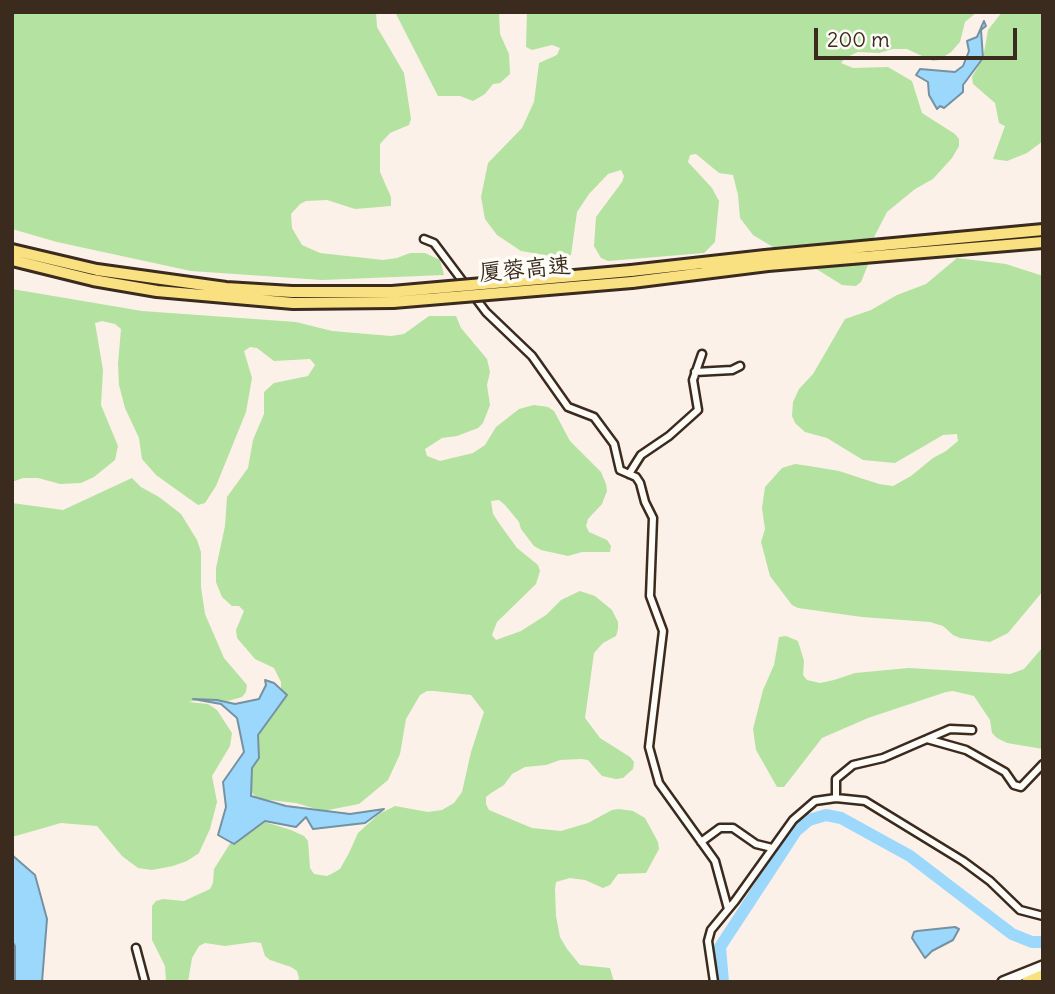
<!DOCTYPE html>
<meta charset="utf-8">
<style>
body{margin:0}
#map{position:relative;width:1055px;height:994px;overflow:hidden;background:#fcf1e8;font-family:Delius,sans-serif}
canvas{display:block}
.frame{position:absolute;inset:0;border:14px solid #3b2a1e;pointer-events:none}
.scale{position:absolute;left:814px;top:28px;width:203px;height:32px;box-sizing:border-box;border:4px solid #3b2a1e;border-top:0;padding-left:9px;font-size:21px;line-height:24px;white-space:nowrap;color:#3b2a1e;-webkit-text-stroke:5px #fdfcf7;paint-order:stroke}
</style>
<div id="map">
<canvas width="1055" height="994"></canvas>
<div class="frame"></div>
<div class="scale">200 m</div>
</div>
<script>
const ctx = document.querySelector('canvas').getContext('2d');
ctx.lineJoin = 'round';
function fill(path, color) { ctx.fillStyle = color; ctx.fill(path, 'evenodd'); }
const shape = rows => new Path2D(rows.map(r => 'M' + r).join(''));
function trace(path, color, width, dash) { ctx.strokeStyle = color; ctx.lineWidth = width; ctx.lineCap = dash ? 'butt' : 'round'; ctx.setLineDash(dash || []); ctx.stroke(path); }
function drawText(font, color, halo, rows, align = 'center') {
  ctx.font = font + ' Delius,"LXGW WenKai TC",sans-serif'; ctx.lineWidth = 7; ctx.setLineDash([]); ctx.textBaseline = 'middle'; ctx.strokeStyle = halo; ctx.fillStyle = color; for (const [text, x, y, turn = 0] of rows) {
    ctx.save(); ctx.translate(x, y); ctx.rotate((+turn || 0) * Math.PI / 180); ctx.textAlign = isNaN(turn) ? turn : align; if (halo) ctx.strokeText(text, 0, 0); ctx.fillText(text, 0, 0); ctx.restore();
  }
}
fill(shape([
 [12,12,376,12,377,27,404,73,411,119,409,125,390,133,380,144,380,172,391,197,391,206,355,209,327,200,306,201,300,204,291,214,292,228,302,245,320,253,383,260,397,258,410,253,425,253,440,260,444,275,322,280,191,271,57,242,12,229],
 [395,12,499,12,500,34,509,54,510,74,500,83,493,84,485,94,473,101,460,96,438,96],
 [527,12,977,12,965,22,960,42,951,52,939,60,933,61,907,49,893,49,879,53,858,52,845,58,841,63,853,68,888,67,912,81,922,113,955,134,959,139,959,146,952,158,933,179,915,189,887,212,872,241,869,262,861,282,856,286,842,285,818,270,798,262,753,235,740,218,738,195,733,175,719,173,696,154,690,155,688,162,712,188,719,201,715,242,704,253,608,261,601,258,594,246,596,217,622,182,624,176,621,170,608,174,589,194,577,212,571,255,564,258,521,251,497,235,485,219,481,197,488,163,522,128,534,102,539,63,557,55,560,48,552,45,532,50,526,47],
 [1002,12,1043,12,1043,141,1027,153,1007,161,993,159,1005,126,999,123,995,103,973,84,972,77,983,58,988,30],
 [957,258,1006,264,1043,276,1043,591,1008,633,990,642,960,638,953,635,943,626,930,622,862,617,798,608,792,605,770,576,761,542,765,529,762,508,765,487,782,468,795,464,809,466,839,471,879,484,893,486,911,476,933,458,946,451,958,441,957,434,943,435,895,463,863,460,827,438,805,432,795,423,792,416,793,402,799,389,813,374,845,319,871,310,897,295,926,284],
 [12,289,142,311,296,322,332,331,391,336,404,334,429,316,456,316,461,328,487,359,490,372,487,385,490,405,483,423,478,428,457,436,442,438,425,449,427,456,440,461,473,453,485,445,496,427,519,409,534,405,548,407,554,411,570,441,601,472,606,484,607,491,602,504,588,519,586,526,589,532,607,540,611,546,610,552,582,552,568,556,541,550,534,546,521,529,519,522,505,505,499,500,491,501,493,514,501,526,517,548,538,565,540,571,536,584,497,622,492,635,496,640,521,631,546,615,561,600,580,591,595,596,612,610,618,622,618,629,616,636,603,643,594,653,585,718,600,738,630,757,634,762,633,769,623,778,616,779,602,776,588,760,581,759,560,760,546,765,525,767,512,774,504,785,491,793,486,797,486,804,489,810,532,828,561,831,588,823,612,810,619,809,633,811,645,818,658,842,659,849,646,873,618,874,610,885,603,888,585,880,570,878,556,882,555,889,556,916,560,937,567,949,580,965,610,968,614,982,298,982,299,978,297,971,291,967,270,960,265,956,261,943,254,942,225,946,205,943,199,946,192,958,188,982,166,982,165,966,152,940,152,906,156,901,163,899,184,901,210,889,213,883,214,869,221,858,236,834,251,822,265,822,291,830,304,836,308,841,310,868,314,874,327,876,333,873,340,869,349,853,358,833,379,814,395,806,428,812,442,810,454,803,462,792,471,752,484,712,471,695,434,691,427,691,420,695,406,719,400,754,388,780,359,804,323,811,296,803,260,799,254,795,245,784,257,730,277,709,281,696,281,682,274,668,255,659,237,638,236,630,244,611,239,606,232,606,222,597,216,582,216,568,225,526,227,497,248,468,253,440,264,414,264,392,274,383,308,376,315,365,310,359,274,361,257,348,250,347,244,351,252,378,246,412,216,486,205,503,198,505,156,475,142,459,139,438,125,408,119,385,118,364,121,329,115,324,102,321,95,323,103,370,101,405,118,446,115,460,94,477,81,483,60,484,38,478,23,478,12,482],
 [132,478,141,487,159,497,181,514,197,540,201,552,201,587,205,614,224,658,247,685,246,692,242,697,228,701,207,699,188,702,208,704,217,710,232,733,230,746,212,776,217,802,210,829,199,853,187,861,173,866,152,870,138,868,122,856,97,826,61,823,12,837,12,503,63,510],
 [786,636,798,641,804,661,803,675,807,680,820,683,834,680,855,673,909,668,1010,674,1024,669,1043,647,1043,749,1007,743,997,738,992,733,990,720,974,696,953,691,946,692,868,718,822,738,784,787,777,787,756,750,753,729,763,690,774,665,779,637]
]), '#b3e2a1');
const water = shape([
 [984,21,986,26,981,30,983,58,963,85,963,92,944,108,940,106,937,109,929,95,928,82,916,75,920,69,955,72,963,66,969,51,967,41,977,37,984,21],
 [265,680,274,683,287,695,258,735,259,758,252,768,251,796,286,806,350,814,384,809,365,823,313,829,306,817,296,827,265,821,234,844,218,835,226,807,223,782,244,752,237,718,221,704,193,699,217,700,235,704,259,699,266,685,265,680],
 [12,855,35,875,47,919,42,982,15,982,15,946,12,941,12,855],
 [955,927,959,929,953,940,932,951,925,958,912,938,914,932,917,931,955,927]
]);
fill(water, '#9bd8fc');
trace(water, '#7592a3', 2);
trace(shape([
 [723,982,720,947,796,831,809,820,826,815,841,818,910,856,1012,934,1032,942,1043,942]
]), '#9bd8fc', 12);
const street = shape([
 [424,239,434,243,467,287],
 [474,296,486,312,532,356,568,407,594,417,614,444,620,470,636,477,640,483,645,502,653,518,650,596,663,631,649,747,659,783,715,861,728,909],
 [695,372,732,370,740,366],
 [629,474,641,455,669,436,698,410,693,380,702,354],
 [927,739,966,750,1005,772,1014,785,1021,787,1043,764],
 [836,798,836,779,853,765,883,758,950,729,972,730],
 [701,842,720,828,733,828,756,844,772,848],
 [136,948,145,982],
 [714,982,708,941,711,930,735,901,793,820,815,801,836,798,865,801,963,861,990,881,1020,910,1043,916]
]);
const secondary = shape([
 [1003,982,1043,966]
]);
const highway = shape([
 [12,250,97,270,226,288,292,292,392,292],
 [12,260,93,280,157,291,293,303,393,302],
 [631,271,765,256,1043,230],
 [632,282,768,265,1043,242],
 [1027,982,1043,975]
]);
trace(street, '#3b2a1e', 11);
trace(secondary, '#3b2a1e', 14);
trace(highway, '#3b2a1e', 16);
trace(street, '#fdfcf7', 6);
trace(secondary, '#fdfcf7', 9);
trace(highway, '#f9e181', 10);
const highwayBridge = shape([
 [392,292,631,271],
 [393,302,632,282]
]);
trace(highwayBridge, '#3b2a1e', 16, []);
trace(highwayBridge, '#f9e181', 10);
drawText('23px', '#3b2a1e', '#fdfcf7', [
 ["厦蓉高速",525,270,-5]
]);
</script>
